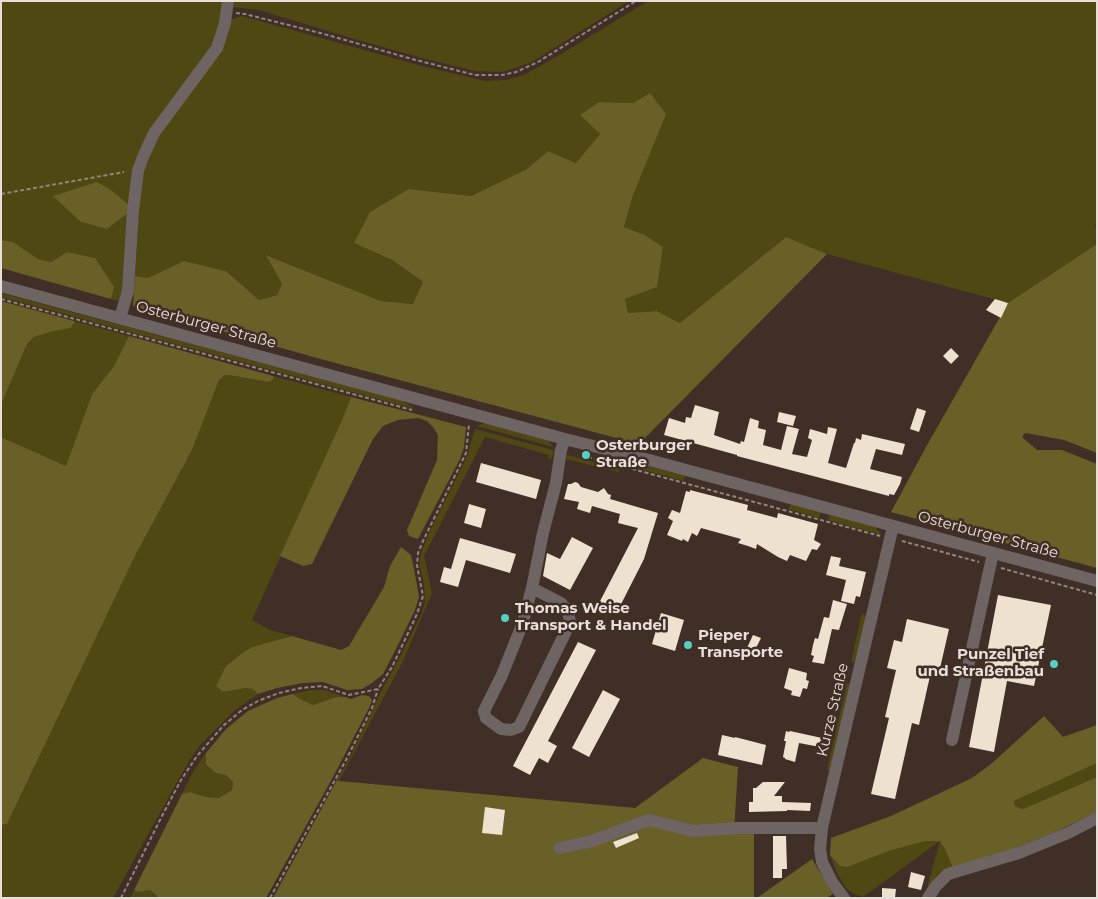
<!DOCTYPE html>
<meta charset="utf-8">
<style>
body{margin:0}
#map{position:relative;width:1098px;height:899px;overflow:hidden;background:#402f27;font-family:Montserrat,sans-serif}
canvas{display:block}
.frame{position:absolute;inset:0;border:2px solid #eaded9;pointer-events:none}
</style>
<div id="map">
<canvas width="1098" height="899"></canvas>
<div class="frame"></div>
</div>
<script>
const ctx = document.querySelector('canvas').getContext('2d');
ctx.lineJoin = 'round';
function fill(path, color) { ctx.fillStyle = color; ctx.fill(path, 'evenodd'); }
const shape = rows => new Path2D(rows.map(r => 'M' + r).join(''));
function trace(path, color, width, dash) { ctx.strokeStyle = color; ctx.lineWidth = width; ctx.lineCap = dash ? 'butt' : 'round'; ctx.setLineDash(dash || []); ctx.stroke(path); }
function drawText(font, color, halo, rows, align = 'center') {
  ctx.font = font + ' Montserrat,sans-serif'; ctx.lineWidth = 5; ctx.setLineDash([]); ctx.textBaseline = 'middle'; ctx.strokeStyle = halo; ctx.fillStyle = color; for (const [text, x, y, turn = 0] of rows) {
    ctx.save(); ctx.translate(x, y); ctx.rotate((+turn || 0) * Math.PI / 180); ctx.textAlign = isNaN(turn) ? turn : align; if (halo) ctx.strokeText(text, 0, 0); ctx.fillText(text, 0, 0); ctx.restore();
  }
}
fill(shape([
 [1,1,223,1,223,10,213,44,149,134,128,204,111,190,81,222,107,229,124,216,128,214,123,292,118,301,111,299,114,287,67,252,51,262,38,259,13,242,1,240],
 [234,1,629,1,532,62,515,68,502,72,475,71,426,59,358,40,259,10,233,7],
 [648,1,1097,1,1097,223,1095,225,1097,230,1097,244,1008,303,827,254,786,237,680,323,657,311,628,313,625,299,657,287,663,247,645,235,624,227,633,195,650,93,633,103,599,102,581,116,600,134,576,163,548,151,527,169,471,196,409,189,354,243,392,260,423,282,414,304,381,301,267,255,282,284,277,295,259,300,226,271,184,261,148,278,135,276,140,187,148,159,160,134,223,46,232,19,242,16,422,66,485,81,506,80,524,75,563,53],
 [1,293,403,401,415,409,1,297],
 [74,321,129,336,114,366,92,394,66,466,1,437,1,405,27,344,34,337,50,332,71,328,74,323],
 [224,375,235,376,268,382,274,378,273,376,351,397,342,420,252,620,270,630,292,636,252,647,241,654,226,666,229,691,246,688,253,689,258,694,235,710,200,745,189,761,161,811,113,898,1,898,1,825,7,824,135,556,192,450,219,380],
 [485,423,542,437,549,441,553,447,477,426,481,424],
 [475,429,553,450,554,451,552,458,548,460,549,455,485,437,424,556,432,593,403,661,339,781,337,780,349,759,382,690,400,657,421,615,425,603,424,584,419,563,421,553,430,531,467,457],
 [567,455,619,469,618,472,566,459],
 [646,466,648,466,685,476,683,481,640,469],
 [791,504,821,512,819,518,788,509],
 [830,515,875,527,882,535,828,520],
 [862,613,867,617,857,661,854,662,851,662],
 [847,683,850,683,832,769,827,770],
 [311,690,325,690,345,697,336,697,313,705,300,699,293,694],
 [206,753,206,766,216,773,226,775,233,782,232,790,219,798,206,797,190,792,182,794,193,772],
 [1097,763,1097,777,1023,809,1015,806,1014,801],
 [925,841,941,841,945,849,953,868,925,895,940,841,863,897,854,894,846,888,838,875,830,855,840,866,860,862,889,851],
 [134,890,138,892,150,890,157,896,156,898,130,898]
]), '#4f4813');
fill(shape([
 [650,93,666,114,633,195,624,227,645,235,663,247,657,287,625,299,628,313,657,311,680,323,786,237,827,254,639,444,317,358,133,306,135,276,148,278,184,261,226,271,259,300,277,295,282,284,266,255,381,301,413,304,423,282,392,260,354,243,370,212,409,189,471,196,527,169,548,151,576,163,600,134,580,115,599,102,633,103],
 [97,182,111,190,128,204,128,214,124,216,107,229,81,222,53,196],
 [1,240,13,242,38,259,51,262,67,252,95,258,114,287,111,299,1,268],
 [1097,244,1097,453,1064,440,1025,433,1022,437,1037,450,1062,450,1097,464,1097,568,891,512,926,447,1008,303],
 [1,301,74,321,74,323,71,328,50,332,34,337,27,344,1,405],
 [129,336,273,376,274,378,272,380,268,382,235,376,225,375,219,380,192,450,135,556,7,824,1,825,1,437,66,466,92,394,114,366],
 [351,397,466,427,464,447,460,459,418,539,409,536,407,530,437,460,438,435,433,427,427,421,418,418,398,420,383,426,373,439,312,564,303,566,280,556,342,420],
 [401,547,411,555,414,569,419,597,415,610,394,653,383,674,372,683,362,689,347,690,323,682,303,683,277,688,258,694,253,689,246,688,229,691,222,691,216,686,226,666,241,654,252,647,292,636,341,650,349,646,384,587,390,566],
 [293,694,300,699,313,705,336,697,345,697,351,699,362,695,369,696,372,700,370,706,333,777,266,898,156,898,157,896,150,890,138,892,134,890,182,794,190,792,206,797,219,798,232,790,233,782,226,775,216,773,206,765,206,753,226,729,248,711,277,698],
 [1044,716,1063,737,1097,725,1097,763,1014,801,1015,806,1023,809,1097,777,1097,812,1057,831,999,855,953,868,945,849,940,841,925,841,889,851,847,867,840,866,830,855,831,838,891,816,972,778,991,764],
 [703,758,738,767,734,831,754,832,754,898,273,898,337,780,339,781,635,808],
 [812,859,833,894,826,898,757,898]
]), '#686026');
fill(shape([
 [995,299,1008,303,1001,318,986,310],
 [951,348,959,356,951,364,943,356],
 [695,405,719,412,714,435,740,444,741,441,744,442,750,418,759,421,758,428,766,430,763,445,781,450,787,426,799,429,792,454,807,457,812,440,808,438,810,429,827,434,828,427,837,429,828,463,846,468,854,443,855,443,856,438,861,440,862,434,905,444,902,455,876,449,870,469,902,477,900,484,894,495,889,494,889,496,737,456,737,455,664,435,669,418,685,423,686,417,691,418],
 [917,408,926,411,919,432,910,429],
 [779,412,796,416,793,426,777,422],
 [481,463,541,480,536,499,476,482],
 [575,482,578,483,581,487,598,492,604,488,608,494,611,495,610,499,658,513,644,559,616,614,598,605,638,528,618,523,620,514,592,506,590,513,577,509,579,502,564,499,568,484,571,484],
 [690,490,748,505,747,510,777,518,778,513,818,524,814,540,821,544,817,550,812,549,806,561,790,555,787,561,778,557,757,544,756,549,748,546,738,543,741,539,701,528,697,536,692,533,688,542,683,539,682,541,667,535,673,521,668,518,672,510,680,513,686,491,690,492],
 [469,504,486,509,481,528,464,523],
 [572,537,593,548,570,590,543,576,547,553,560,559],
 [460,538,516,554,510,573,466,560,458,587,440,582,444,567,451,569],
 [831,556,841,558,839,566,866,572,860,597,856,596,854,604,841,601,846,580,826,575],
 [998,595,1051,605,1034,686,1007,681,994,752,969,747],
 [833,600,847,604,839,630,832,629,824,664,812,662,814,656,811,655,813,645,815,638,818,639,824,617,829,618],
 [661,613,684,620,675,651,652,644],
 [907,619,949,629,938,677,930,676,919,725,912,723,895,799,871,794,889,718,885,717,896,670,887,668,894,640,902,642],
 [753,635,761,638,753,654,746,650],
 [578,642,596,650,548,741,557,746,548,763,539,758,530,775,513,766],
 [789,668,807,673,806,680,809,681,807,689,803,688,800,697,791,695,792,691,784,688],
 [603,690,620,699,589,757,572,748],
 [786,731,789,732,790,731,822,738,820,747,799,743,795,762,785,759,785,758,783,757,786,741,784,741],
 [722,735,735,738,735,737,766,745,762,765,718,755],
 [763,782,785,782,774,796,782,796,782,802,811,803,810,811,787,810,787,811,749,812,749,802,753,802,753,788,756,788],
 [485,807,505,810,502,835,482,833],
 [637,833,639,838,616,848,613,842],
 [773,836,786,836,787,869,782,869,782,878,773,878],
 [911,872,925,876,921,890,908,887],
 [882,888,896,889,895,898,882,897]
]), '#efe1cf');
trace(shape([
 [236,13,245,14,324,34,412,59,475,75,502,75,516,72,538,62,636,1],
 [1,194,124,172],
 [1,299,412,410],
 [588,457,880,536],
 [902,541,979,562],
 [1001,568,1097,595],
 [121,898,162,816,181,780,197,756,223,726,242,710,258,701,279,693,301,688,322,686,349,695,378,689,392,667,417,614,423,596,417,565,418,553,423,541,466,453,469,424],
 [270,898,346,760,372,708,378,689]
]), '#93847d', 2, [4, 2.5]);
trace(shape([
 [1,286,565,439,653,461,1097,581],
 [120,318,128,291,133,210,138,171,143,157,154,133,217,48,225,23,228,1],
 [532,588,561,603,568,611,570,623,519,727,511,730,501,729,486,718,484,711,502,675,522,625,532,588,543,533,556,483,561,450,565,439],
 [952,740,993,553],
 [560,848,592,841,649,820,693,831,738,828,822,828],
 [844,898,832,882,822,862,820,849,822,828,893,526],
 [928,898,936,886,948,874,1019,853,1068,833,1097,818]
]), '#6e6464', 12);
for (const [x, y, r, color] of [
 [586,455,5,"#56cec2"],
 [505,618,5,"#56cec2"],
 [688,645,5,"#56cec2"],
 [1054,664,5,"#56cec2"]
]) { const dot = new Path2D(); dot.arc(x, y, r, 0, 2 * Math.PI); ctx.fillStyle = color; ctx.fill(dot); trace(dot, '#402f27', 2); }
drawText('15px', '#eaded9', '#402f27', [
 ["Osterburger Straße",206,325,15],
 ["Osterburger Straße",988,535,15],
 ["Kurze Straße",833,710,-77]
]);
drawText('bold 15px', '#eaded9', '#402f27', [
 ["Osterburger",596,446],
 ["Straße",596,463],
 ["Thomas Weise",515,609],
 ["Transport & Handel",515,626],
 ["Pieper",698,636],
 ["Transporte",698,653],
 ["Punzel Tief",1044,655,"right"],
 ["und Straßenbau",1044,672,"right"]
], 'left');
</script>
